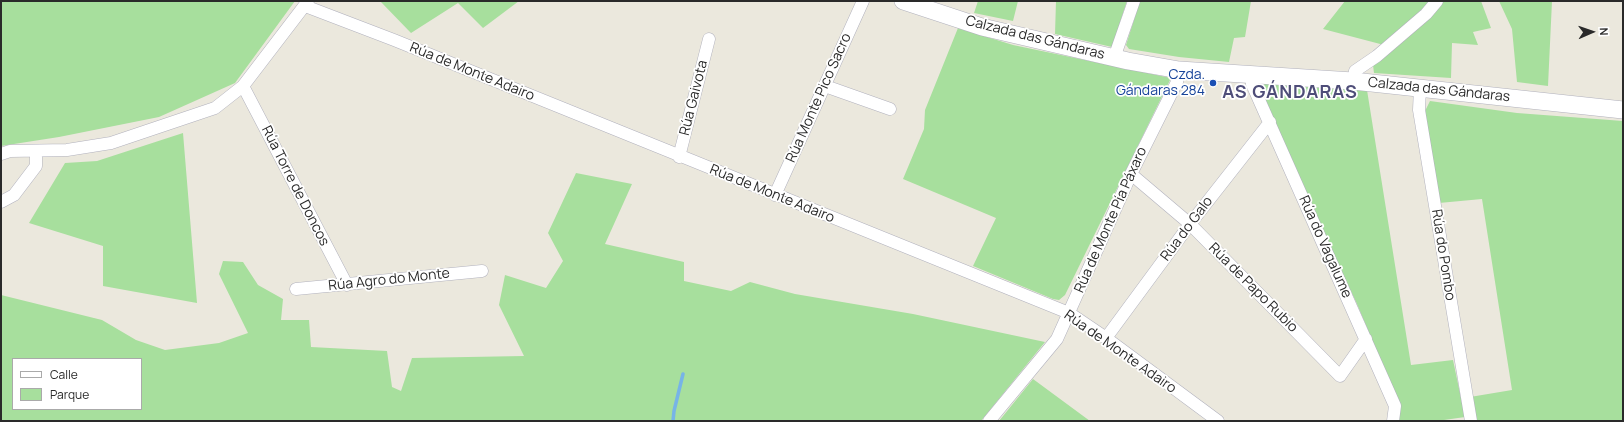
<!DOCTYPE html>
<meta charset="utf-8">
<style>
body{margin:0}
#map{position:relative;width:1624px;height:422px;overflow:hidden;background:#ebe8dd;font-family:Manrope,sans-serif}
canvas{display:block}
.frame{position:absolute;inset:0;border:2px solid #2a2a2a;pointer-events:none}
.legend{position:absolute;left:12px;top:358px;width:130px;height:52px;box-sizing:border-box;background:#fff;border:1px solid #aaa;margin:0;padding:5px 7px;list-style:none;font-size:12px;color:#2a2a2a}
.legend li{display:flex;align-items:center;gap:8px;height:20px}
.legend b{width:20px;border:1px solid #aaa}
.north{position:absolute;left:1572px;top:12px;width:40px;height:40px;-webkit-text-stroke:3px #fff;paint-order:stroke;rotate:88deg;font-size:11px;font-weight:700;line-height:16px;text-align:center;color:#2a2a2a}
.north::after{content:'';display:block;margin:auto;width:14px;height:18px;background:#2a2a2a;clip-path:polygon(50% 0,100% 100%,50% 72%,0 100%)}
</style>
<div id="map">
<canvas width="1624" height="422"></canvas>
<div class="frame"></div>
<ul class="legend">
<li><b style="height:5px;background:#fff"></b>Calle</li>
<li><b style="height:11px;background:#a7df9d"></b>Parque</li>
</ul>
<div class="north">N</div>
</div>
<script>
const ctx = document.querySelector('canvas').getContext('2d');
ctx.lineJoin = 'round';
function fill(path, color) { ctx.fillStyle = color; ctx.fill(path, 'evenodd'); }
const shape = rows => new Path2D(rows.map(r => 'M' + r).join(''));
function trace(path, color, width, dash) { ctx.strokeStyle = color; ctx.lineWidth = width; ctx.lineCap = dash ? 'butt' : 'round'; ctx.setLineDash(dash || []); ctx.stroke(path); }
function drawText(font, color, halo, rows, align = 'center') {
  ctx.font = font + ' Manrope,sans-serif'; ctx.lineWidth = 3.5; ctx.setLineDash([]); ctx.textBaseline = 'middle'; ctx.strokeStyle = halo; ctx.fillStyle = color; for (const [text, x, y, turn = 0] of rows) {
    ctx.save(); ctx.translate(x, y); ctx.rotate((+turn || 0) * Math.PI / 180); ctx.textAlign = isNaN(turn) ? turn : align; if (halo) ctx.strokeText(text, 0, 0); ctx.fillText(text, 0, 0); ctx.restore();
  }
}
fill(shape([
 [1,1,295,1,235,83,159,117,59,137,1,146],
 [380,1,519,1,483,28,458,3,411,33],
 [978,1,1018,1,1013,21,974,13],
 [1056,1,1127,1,1112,47,1055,34],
 [1140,1,1251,1,1245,37,1234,38,1229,62,1179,57,1129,49,1126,45],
 [1345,1,1433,1,1384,45,1323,29],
 [1444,1,1481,1,1491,28,1473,32,1478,45,1452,43,1451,78,1374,73,1373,65,1436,10],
 [1499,1,1552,1,1548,86,1517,82,1512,29],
 [958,28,1013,45,1171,78,1065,295,1059,300,1053,299,973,266,996,218,903,179,924,129,925,110],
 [1266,82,1367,90,1411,365,1453,360,1465,417,1437,421,1397,421,1398,402,1357,304,1278,136,1261,94,1261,89],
 [1430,101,1517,113,1623,121,1623,421,1474,421,1470,397,1512,390,1482,199,1439,203,1424,113],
 [183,133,197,303,103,286,103,246,29,223,65,163,97,161],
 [576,173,632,184,605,244,684,262,684,281,731,291,750,282,795,294,913,314,1045,342,981,421,1,421,1,295,102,320,136,340,165,350,219,343,248,333,219,274,223,261,243,262,258,285,283,299,281,320,309,320,311,347,387,351,392,387,401,391,412,358,524,356,499,305,505,275,546,288,563,261,548,233],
 [13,359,141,359,141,409,13,409],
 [1033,379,1090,421,999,421]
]), '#a7df9d');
trace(shape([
 [673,421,674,411,683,374]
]), '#77b4e7', 3.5);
const street = shape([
 [305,6,394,40,1069,313,1106,338,1218,421],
 [1114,58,1134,1],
 [1251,75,1252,84,1395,406,1393,421],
 [1353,81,1355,71,1377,56,1426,14,1437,1],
 [243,86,347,285],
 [825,86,890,109],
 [1420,88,1419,110,1421,122,1471,421],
 [1,154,10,151,67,150,111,143,215,108,243,86,308,1],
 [679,157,709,39],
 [1131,174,1190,224,1340,376,1366,339],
 [775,195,863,1],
 [1,202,14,195,36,166,36,151],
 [296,289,482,271],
 [1106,338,1190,224,1270,122],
 [989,421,1057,339,1131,174,1177,82,1179,70]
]);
const secondary = shape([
 [903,1,982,27,1128,61,1179,70,1353,81,1623,110]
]);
trace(street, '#b1b1bd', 13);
trace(secondary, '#b1b1bd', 18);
trace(street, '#fff', 12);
trace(secondary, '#fff', 17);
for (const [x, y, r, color] of [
 [1213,83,4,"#1a4fb4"]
]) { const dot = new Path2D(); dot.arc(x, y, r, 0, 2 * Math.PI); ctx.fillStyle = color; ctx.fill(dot); trace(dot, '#fff', 1.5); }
drawText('14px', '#2a2a2a', '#fff', [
 ["Calzada das Gándaras",1035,38,14],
 ["Rúa de Monte Adairo",472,72,22],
 ["Calzada das Gándaras",1439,90,6],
 ["Rúa Gaivota",694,98,-76],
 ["Rúa Monte Pico Sacro",819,98,-66],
 ["Rúa Torre de Doncos",295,186,63],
 ["Rúa de Monte Adairo",772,194,22],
 ["Rúa de Monte Pía Páxaro",1111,220,-66],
 ["Rúa do Galo",1187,229,-53],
 ["Rúa do Vagalume",1325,247,66],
 ["Rúa do Pombo",1443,255,81],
 ["Rúa Agro do Monte",389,280,-6],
 ["Rúa de Papo Rubio",1253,288,45],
 ["Rúa de Monte Adairo",1120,352,35]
]);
drawText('14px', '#164399', '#fff', [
 ["Czda.",1205,75],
 ["Gándaras 284",1205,91]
], 'right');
ctx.letterSpacing = '1px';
drawText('bold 18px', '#4e4d78', '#fff', [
 ["AS GÁNDARAS",1290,93]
]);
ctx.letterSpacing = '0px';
</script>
